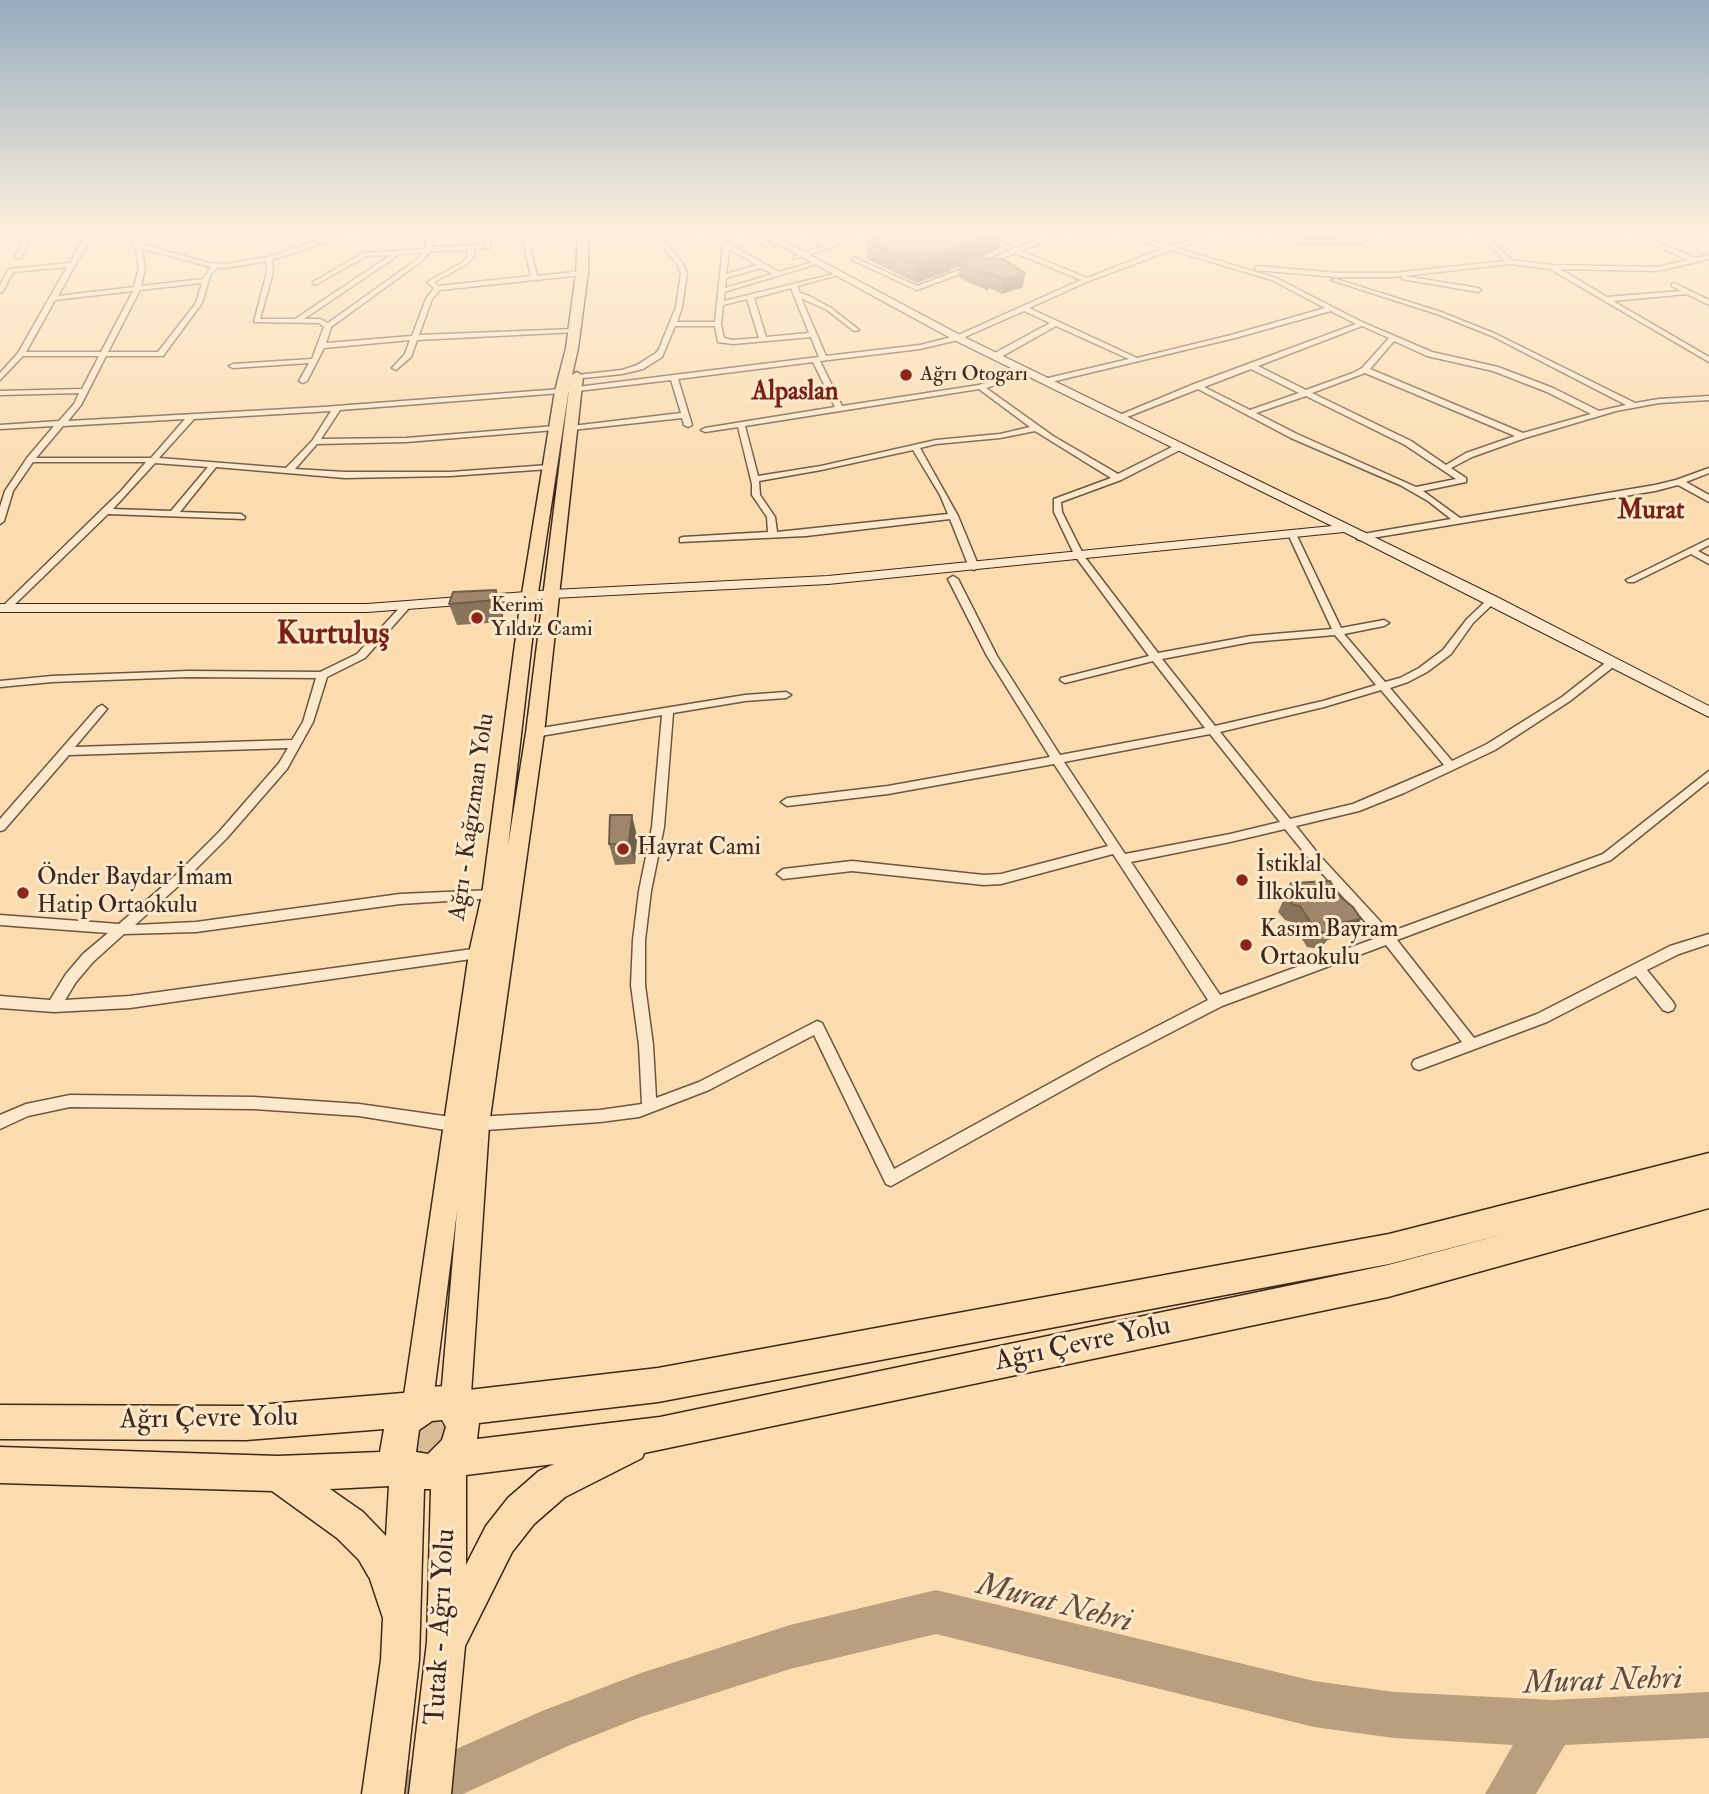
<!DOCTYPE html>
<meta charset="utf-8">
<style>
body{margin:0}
canvas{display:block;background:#fadcaf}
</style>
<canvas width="1709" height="1794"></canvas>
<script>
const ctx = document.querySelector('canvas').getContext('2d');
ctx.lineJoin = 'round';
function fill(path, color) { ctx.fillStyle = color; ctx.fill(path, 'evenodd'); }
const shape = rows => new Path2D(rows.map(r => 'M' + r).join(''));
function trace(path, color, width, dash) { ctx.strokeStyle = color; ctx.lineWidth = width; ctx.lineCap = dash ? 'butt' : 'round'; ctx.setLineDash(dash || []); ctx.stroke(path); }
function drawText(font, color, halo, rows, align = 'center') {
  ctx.font = font + ' "IM FELL Double Pica",serif'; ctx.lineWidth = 6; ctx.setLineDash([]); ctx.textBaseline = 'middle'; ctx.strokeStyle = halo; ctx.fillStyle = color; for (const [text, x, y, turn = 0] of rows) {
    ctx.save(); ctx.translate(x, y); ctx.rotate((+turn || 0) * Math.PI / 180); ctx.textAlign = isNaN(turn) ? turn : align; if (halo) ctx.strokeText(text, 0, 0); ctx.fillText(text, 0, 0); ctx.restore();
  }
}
fill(shape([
 [437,1420,444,1426,445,1437,433,1452,418,1452,414,1448,415,1433,427,1421]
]), '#dabd97');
fill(shape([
 [936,1590,1314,1681,1394,1692,1553,1700,1709,1692,1709,1738,1565,1745,1536,1794,1485,1794,1513,1745,1394,1738,1314,1727,936,1634,790,1669,641,1717,568,1746,463,1794,386,1794,393,1777,542,1711,641,1673,790,1625,936,1590]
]), '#b99f7e');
const street = shape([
 [38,233,33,235,21,257,18,259,15,257,26,236,0,238,0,234,38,233],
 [87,233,93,233,58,296,134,287,139,268,136,250,126,233,132,233,138,243,209,263,226,264,268,257,342,233,352,233,272,260,273,272,260,319,295,319,391,255,366,256,317,284,313,284,313,282,363,253,424,249,428,233,434,233,431,247,485,245,484,233,490,233,490,248,473,249,474,256,467,264,434,282,439,286,531,276,521,233,527,233,537,276,582,271,585,273,582,275,440,290,432,299,419,335,574,329,576,330,576,332,417,340,411,357,396,370,392,368,405,354,410,340,324,348,307,381,303,383,299,381,309,363,233,368,229,366,233,364,312,359,324,327,319,323,254,322,267,272,266,261,226,268,217,267,210,276,202,303,163,356,106,356,81,405,68,421,323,407,561,389,819,357,811,337,733,344,718,342,715,326,675,326,662,357,643,369,622,374,574,379,573,377,577,375,622,370,637,365,656,353,659,349,676,307,681,273,677,264,650,233,657,233,682,262,687,273,682,307,677,322,715,322,723,245,703,233,711,233,779,272,817,261,820,263,724,292,724,301,838,273,838,275,797,286,800,293,809,296,831,308,859,330,854,331,827,310,801,298,826,356,920,345,956,336,1081,280,1016,253,917,290,852,260,852,258,856,258,917,286,1010,251,970,233,979,233,1016,248,1056,233,1065,233,1021,251,1087,278,1164,248,1116,233,1126,233,1170,246,1211,233,1221,233,1176,248,1276,278,1364,323,1432,352,1498,367,1553,388,1599,411,1626,405,1492,336,1437,314,1331,280,1336,279,1441,312,1496,334,1635,403,1659,399,1709,396,1709,400,1659,403,1616,411,1525,438,1472,457,1451,468,1466,478,1466,482,1423,491,1460,518,1655,485,1676,480,1709,468,1709,473,1686,482,1709,495,1709,502,1678,485,1655,491,1360,540,1357,539,1357,535,1451,519,1428,501,1400,485,1291,438,1198,389,1122,419,1115,417,1194,384,1356,324,1331,311,1235,338,1047,383,1044,383,1044,379,1129,359,1056,326,999,358,993,358,993,354,1050,323,1024,311,958,340,920,349,820,361,842,406,979,385,1022,369,1028,369,1028,373,986,388,1053,436,1118,474,1176,445,1182,445,1182,449,1121,480,1061,502,1062,512,1084,556,1158,653,1251,636,1332,629,1288,534,1292,531,1296,534,1341,628,1384,620,1389,623,1384,626,1344,634,1385,682,1400,678,1419,668,1443,650,1467,619,1489,598,1495,598,1495,602,1473,623,1451,654,1427,672,1408,682,1390,688,1452,761,1487,744,1562,697,1609,660,1617,660,1617,664,1570,701,1495,750,1404,793,1359,811,1296,826,1319,855,1390,932,1603,854,1709,771,1709,781,1611,860,1397,940,1474,1038,1537,1014,1670,946,1709,934,1709,944,1679,954,1647,970,1673,1002,1675,1006,1673,1010,1668,1012,1663,1010,1636,976,1547,1022,1419,1070,1414,1068,1412,1064,1414,1060,1462,1042,1386,945,1222,1006,1108,1065,891,1186,886,1184,814,1035,709,1090,639,1117,600,1122,458,1132,359,1116,254,1109,70,1107,28,1116,0,1129,0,1115,26,1104,70,1095,254,1097,359,1104,458,1118,600,1110,642,1104,639,1045,631,985,633,940,639,891,652,827,662,715,535,737,530,733,535,729,745,695,786,692,791,695,786,698,745,701,673,713,664,827,651,891,645,940,645,985,653,1045,656,1098,699,1082,817,1021,822,1023,894,1169,1098,1057,1208,1000,1113,854,1001,884,984,885,852,871,783,879,777,874,783,869,852,861,984,875,1001,874,1108,846,1054,764,888,794,787,806,781,802,787,798,888,786,1050,757,987,656,948,579,953,576,958,579,997,656,1060,755,1205,728,1153,661,1065,683,1060,680,1061,678,1149,656,1075,556,1054,512,1054,499,1111,478,1035,431,1000,438,936,444,920,448,958,516,979,567,974,570,969,567,950,519,806,536,680,542,680,538,683,537,768,532,767,517,752,495,752,484,738,427,705,432,701,430,705,428,835,407,813,362,678,379,692,425,688,427,684,425,682,418,572,430,568,428,572,426,681,413,671,380,561,393,340,410,321,439,406,438,555,426,559,428,555,430,406,442,317,444,295,469,345,472,450,472,549,465,553,467,549,469,450,476,345,478,216,467,180,512,241,514,245,517,244,519,108,514,9,610,6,611,1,608,3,606,121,491,146,462,33,462,13,491,4,521,0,524,0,507,5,491,27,458,54,426,0,429,0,425,59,421,74,404,79,393,0,395,0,391,82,389,99,356,23,356,0,380,0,373,18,353,67,267,13,272,3,291,0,293,0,285,9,269,70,263,87,233],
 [141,248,207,266,211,267,203,279,141,286,145,268,141,248],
 [729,249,757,265,726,274,729,249],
 [467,250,468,256,463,262,427,282,434,288,426,299,412,336,326,343,331,327,423,260,430,251,467,250],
 [1171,250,1272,280,1325,308,1231,335,1137,358,1029,308,1089,281,1171,250],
 [422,253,419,258,328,323,320,319,304,319,400,254,422,253],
 [761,268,773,274,725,288,726,278,761,268],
 [202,283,196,303,158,352,108,352,140,290,202,283],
 [791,288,809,333,766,337,754,298,791,288],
 [133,291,101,352,26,352,55,300,133,291],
 [747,299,759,338,733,340,724,338,721,324,723,305,747,299],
 [1362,326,1389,338,1362,368,1353,373,1306,390,1258,366,1362,326],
 [1394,341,1427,356,1493,371,1547,392,1591,414,1523,433,1370,369,1394,341],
 [1251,369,1299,393,1250,410,1204,387,1251,369],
 [1365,373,1515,436,1466,453,1446,465,1411,441,1312,393,1365,373],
 [979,389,1030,427,1000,434,936,440,821,466,758,476,745,426,979,389],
 [1306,396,1405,445,1456,479,1416,487,1297,434,1256,413,1306,396],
 [331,411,312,441,286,468,159,458,194,419,331,411],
 [185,419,151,458,36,458,63,426,185,419],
 [913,450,940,495,948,514,777,532,775,517,760,495,759,481,821,470,913,450],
 [155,463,208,467,171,511,113,509,155,463],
 [1335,635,1376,685,1323,701,1215,726,1162,659,1251,642,1335,635],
 [1381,690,1444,765,1353,804,1290,819,1220,732,1324,707,1381,690],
 [1210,734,1280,822,1230,834,1125,854,1064,762,1210,734],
 [1285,829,1311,861,1379,937,1220,995,1131,862,1230,842,1285,829],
 [802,233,810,233,830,243,859,233,868,233,832,247,793,259,793,257,824,245,802,233],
 [1247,233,1263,233,1308,240,1360,239,1371,233,1379,233,1361,243,1308,244,1247,233],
 [1471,233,1479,233,1488,238,1512,260,1552,265,1657,267,1688,260,1629,233,1638,233,1695,258,1709,255,1709,259,1657,271,1560,269,1607,297,1681,291,1672,286,1672,284,1674,283,1709,300,1709,305,1687,294,1613,301,1709,357,1709,362,1550,269,1510,264,1394,277,1336,277,1257,270,1254,268,1257,266,1336,273,1394,273,1505,261,1484,240,1471,233],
 [1404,276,1478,288,1481,290,1478,292,1402,279,1402,277,1404,276],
 [1709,539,1709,545,1698,551,1709,557,1709,564,1691,554,1634,582,1628,582,1626,580,1709,539],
 [406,603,409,604,409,608,365,658,327,677,313,722,287,769,227,838,184,881,135,925,196,922,400,894,492,890,496,892,498,895,496,898,400,904,196,932,124,934,93,962,76,982,65,1000,130,996,480,948,485,949,486,953,485,957,130,1008,54,1012,0,1008,0,996,50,1000,66,974,83,954,108,933,0,925,0,915,119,924,176,875,219,832,279,763,288,748,69,755,4,830,0,831,0,819,98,707,102,705,107,709,75,747,292,740,303,722,316,678,188,677,52,682,0,687,0,681,52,676,188,671,320,672,357,654,403,604,406,603]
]);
const secondary = shape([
 [742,233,753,233,775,246,768,248,742,233],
 [758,233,769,233,962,336,1497,597,1709,706,1709,717,1344,532,828,584,553,598,367,612,0,612,0,604,367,604,553,590,828,576,1332,526,954,340,758,233]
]);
const primary = shape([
 [578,233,588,233,588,273,578,348,572,375,577,372,583,376,544,733,489,1125,470,1409,465,1419,455,1424,445,1419,440,1409,457,1211,432,1409,427,1419,417,1424,407,1419,402,1409,469,953,482,895,520,606,555,391,566,348,576,273,578,233],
 [570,381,526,733,508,846,536,606,570,381]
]);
const highway = shape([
 [1709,1153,1709,1208,1388,1297,644,1453,642,1458,565,1497,534,1524,512,1552,465,1646,451,1794,409,1794,427,1642,431,1489,424,1489,419,1660,404,1794,362,1794,381,1660,383,1618,370,1579,359,1560,337,1538,272,1491,0,1483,0,1447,278,1456,380,1452,384,1429,246,1440,0,1439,0,1405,246,1406,415,1392,427,1387,447,1386,460,1391,658,1368,1389,1234,1709,1153],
 [1508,1233,1388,1265,660,1417,477,1439,479,1423,658,1402,1389,1264,1508,1233],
 [442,1420,446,1427,442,1440,428,1454,416,1452,419,1430,432,1421,442,1420],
 [554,1464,539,1471,508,1498,486,1526,466,1565,466,1475,554,1464],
 [389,1486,386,1536,363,1512,330,1489,389,1486]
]);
trace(street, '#6c5543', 3);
trace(secondary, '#3c281f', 2);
trace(primary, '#3c281f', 3);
trace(highway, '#3c281f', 3);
fill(street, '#fce8cb');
fill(secondary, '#fce8cb');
fill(primary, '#fadcaf');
fill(highway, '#fadcaf');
fill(shape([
 [886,233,1000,233,999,250,979,258,1023,287,1002,294,989,288,988,291,958,277,959,266,951,269,950,271,916,283,867,259,867,241],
 [496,590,503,612,503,622,457,625,449,604],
 [637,836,635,864,615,865,609,844],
 [1291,883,1352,934,1327,940,1320,949,1307,947,1291,922,1285,920,1278,912]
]), '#89735b');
fill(shape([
 [996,233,1000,233,999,250,962,264,959,263,959,266,951,269,950,271,916,283,917,264],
 [1025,273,1023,287,1002,294,1003,280],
 [496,590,503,612,503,622,497,600],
 [632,815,637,836,635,864,629,843],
 [1361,919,1352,934,1327,940,1320,949,1336,924]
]), '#6f5e4a');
const building = shape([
 [886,233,996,233,948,252,952,252,917,264,867,241,886,233],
 [974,258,1003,259,1025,273,1003,280,990,273,990,276,959,263,974,258],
 [496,590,497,600,449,604,453,592,496,590],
 [610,815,632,815,629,843,609,844,610,815],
 [1330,881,1337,894,1353,907,1361,919,1336,924,1329,934,1316,931,1300,906,1293,905,1286,896,1291,883,1330,881]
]);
fill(building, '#9f866a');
trace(building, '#6f5e4a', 2);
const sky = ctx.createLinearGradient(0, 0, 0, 484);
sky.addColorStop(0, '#95acbe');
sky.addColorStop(0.48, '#fdefdb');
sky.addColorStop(1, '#fdefdb00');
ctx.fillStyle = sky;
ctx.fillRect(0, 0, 1709, 484);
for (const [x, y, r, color] of [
 [906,375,7,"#8f2418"],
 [477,618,7,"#8f2418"],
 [623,849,7,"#8f2418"],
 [1242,880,7,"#8f2418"],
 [23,893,7,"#8f2418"],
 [1246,945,7,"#8f2418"]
]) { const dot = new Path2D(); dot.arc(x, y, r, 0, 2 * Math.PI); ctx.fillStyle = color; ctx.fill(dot); trace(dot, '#fce8cb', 2.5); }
drawText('21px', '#3c281f', '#fce8cb', [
 ["Ağrı Otogarı",920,375],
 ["Kerim",491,606],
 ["Yıldız Cami",491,630]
], 'left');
drawText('24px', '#3c281f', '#fce8cb', [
 ["Ağrı - Kağızman Yolu",473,817,-82]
]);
drawText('24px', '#3c281f', '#fce8cb', [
 ["Hayrat Cami",637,849],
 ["İstiklal",1256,866],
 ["İlkokulu",1256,894],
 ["Önder Baydar İmam",37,879],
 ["Hatip Ortaokulu",37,907],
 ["Kasım Bayram",1260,931],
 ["Ortaokulu",1260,959]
], 'left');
drawText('bold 26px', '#7a1f14', '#fce8cb', [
 ["Alpaslan",795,393],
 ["Murat",1651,512]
]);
drawText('28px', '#3c281f', '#fce8cb', [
 ["Ağrı Çevre Yolu",1083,1345,-12],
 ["Ağrı Çevre Yolu",209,1420,-1],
 ["Tutak - Ağrı Yolu",442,1627,-87]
]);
drawText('bold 32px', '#7a1f14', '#fce8cb', [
 ["Kurtuluş",333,636]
]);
drawText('italic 32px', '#624c3c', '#fce8cb', [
 ["Murat Nehri",1054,1605,14],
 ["Murat Nehri",1603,1683,-2]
]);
</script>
